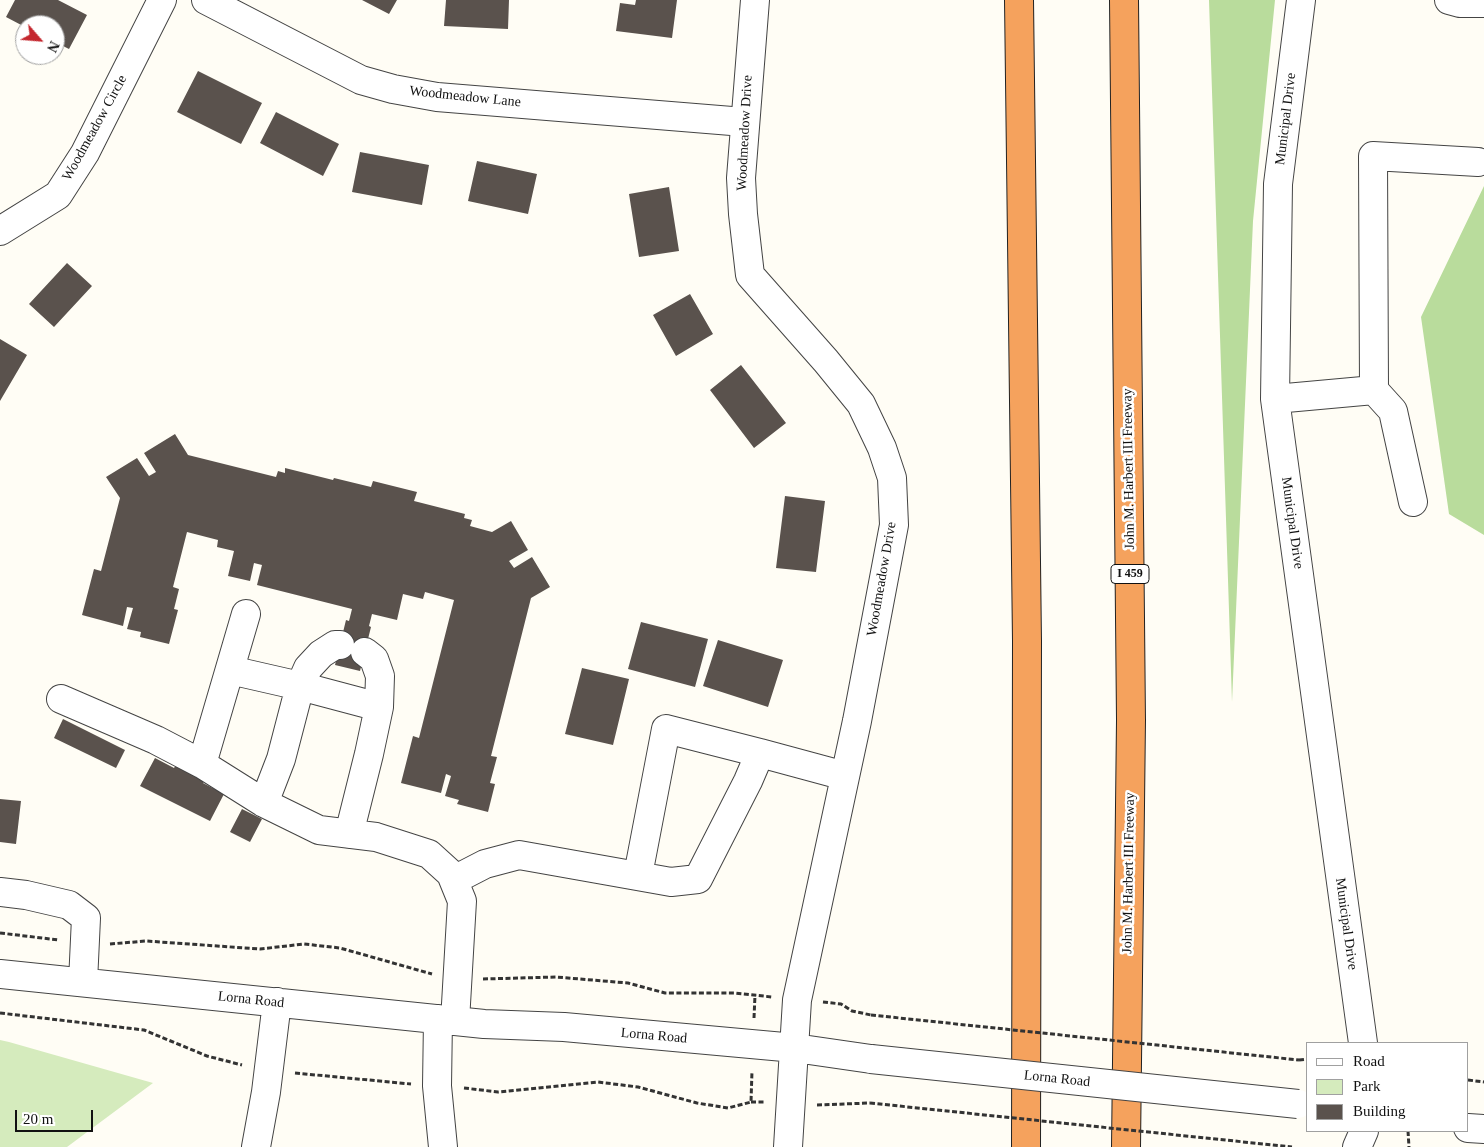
<!DOCTYPE html>
<html>
<head>
<meta charset="utf-8">
<style>
  body { margin:0 }
  #map { position:relative; width:1484px; height:1147px; overflow:hidden; background:#fffdf5; font-family:"Times New Roman",serif }
  canvas { display:block }
  .legend { position:absolute; left:1306px; top:1042px; width:162px; height:90px; box-sizing:border-box; background:#fff; border:1px solid #a0a0a0; margin:0; padding:6px 9px; list-style:none; font-size:15px; color:#111 }
  .legend li { display:flex; align-items:center; gap:10px; height:25px }
  .legend b { width:25px; border:1px solid #a0a0a0 }
  .north { position:absolute; left:15px; top:15px; width:50px; height:50px; box-sizing:border-box; background:#fff; border:1px solid #a0a0a0; border-radius:50%; rotate:117deg; font-size:14px; font-weight:700; line-height:20px; text-align:center; color:#111 }
  .north::after { content:''; display:block; margin:auto; width:18px; height:22px; background:#c4262e; clip-path:polygon(50% 0,100% 100%,50% 72%,0 100%) }
  .scale { position:absolute; left:15px; top:1110px; width:78px; height:22px; box-sizing:border-box; border:2px solid #111; border-top:0; padding-left:6px; font-size:15px; line-height:18px; white-space:nowrap; color:#111; -webkit-text-stroke:4px #fff; paint-order:stroke }
</style>
</head>
<body>
<div id="map">
<canvas width="1484" height="1147"></canvas>
<ul class="legend">
<li><b style="height:6px;background:#fff"></b>Road</li>
<li><b style="height:14px;background:#d5ebbd"></b>Park</li>
<li><b style="height:14px;background:#5a524d"></b>Building</li>
</ul>
<div class="north">N</div>
<div class="scale">20 m</div>
</div>
<script>
const context = document.querySelector('canvas').getContext('2d');
context.lineJoin = 'round';
function paint(path, color) { context.fillStyle = color; context.fill(path, 'evenodd'); }
const toPath = rows => new Path2D(rows.map(r => 'M' + r).join(''));
function stroke(path, color, width, dash) { context.strokeStyle = color; context.lineWidth = width; context.lineCap = dash ? 'butt' : 'round'; context.setLineDash(dash || []); context.stroke(path); }
function drawText(font, color, halo, rows, align = 'center') {
  context.font = font + ' "Times New Roman",serif'; context.lineWidth = 5; context.setLineDash([]); context.textBaseline = 'middle'; context.strokeStyle = halo; context.fillStyle = color; for (const [text, x, y, turn = 0] of rows) {
    context.save(); context.translate(x, y); context.rotate((+turn || 0) * Math.PI / 180); context.textAlign = isNaN(turn) ? turn : align; if (halo) context.strokeText(text, 0, 0); context.fillText(text, 0, 0); context.restore();
  }
}
paint(toPath([
  [0,1040,9,1042,153,1083,67,1147,0,1147]
]), '#d5ebbd');
paint(toPath([
  [1209,0,1275,0,1253,221,1232,702],
  [1484,186,1484,535,1449,514,1421,317]
]), '#b9dc9c');
paint(toPath([
  [15,0,58,0,87,15,69,49,55,42,55,25,25,25,25,27,6,17],
  [362,0,397,0,389,14],
  [446,0,509,0,508,29,444,26],
  [636,0,677,0,672,38,616,31,620,3,635,5],
  [198,71,262,103,241,144,177,112],
  [276,112,339,144,323,176,260,143],
  [360,152,429,165,422,205,352,192],
  [477,161,537,174,528,214,468,201],
  [669,187,679,251,639,257,629,194],
  [67,263,92,286,54,327,29,304],
  [690,294,713,334,676,356,653,315],
  [0,339,27,355,0,401],
  [741,365,786,423,754,448,710,390],
  [175,434,188,455,276,477,278,471,285,473,285,468,333,480,334,478,371,487,373,481,417,492,414,501,465,514,464,518,472,520,470,526,492,532,511,521,528,550,509,561,514,568,532,557,550,587,531,598,491,756,497,757,490,783,495,784,488,812,457,804,459,800,445,796,451,776,446,774,441,793,401,783,413,736,419,738,454,600,425,592,423,599,403,594,397,620,372,614,369,626,371,627,360,671,335,665,346,620,349,621,352,609,257,585,262,565,254,563,250,581,228,576,234,551,217,547,218,540,187,532,173,587,179,589,174,609,178,610,169,644,140,637,141,632,127,629,133,608,127,607,123,626,82,615,94,569,101,571,120,498,106,477,137,458,149,476,156,472,144,453],
  [785,496,825,501,816,572,776,568],
  [641,622,708,639,695,687,628,669],
  [718,640,783,660,768,707,703,686],
  [582,668,629,679,613,745,565,734],
  [63,719,125,750,116,768,54,738],
  [155,758,174,768,178,762,206,777,203,783,224,794,210,821,140,786],
  [0,799,21,801,16,844,0,842],
  [242,809,262,819,250,842,230,832]
]), '#5a524d');
const minor = toPath([
  [206,0,361,80,393,89,437,97,744,122],
  [755,0,741,178,743,214,750,275,826,361,861,404,882,448,892,478,894,525,857,721,797,1000,788,1147],
  [1301,0,1278,184,1275,399,1363,1043],
  [1449,0,1460,3,1484,3],
  [0,231,58,195,85,153,162,0],
  [1374,390,1373,156,1478,162],
  [1275,399,1374,390,1393,411,1413,502],
  [230,670,300,686,379,707],
  [61,699,156,740,202,764,264,803,319,830,376,837,429,854,451,874,462,901,455,1021],
  [202,764,246,614],
  [264,803,281,759,300,686,308,668,321,654,335,645,340,645],
  [349,834,369,754,379,707,380,676,374,659,365,652],
  [638,875,666,729,760,753],
  [454,880,485,864,519,855,671,882,698,879,748,781,760,753,845,776],
  [0,892,26,895,69,905,86,918,83,982],
  [0,974,484,1024,564,1027,795,1048,871,1059],
  [438,1019,437,1086,443,1147],
  [1468,1128,1484,1129],
  [256,1147,266,1092,277,1002],
  [1357,1147,1364,1131]
]);
const highway = toPath([
  [1019,0,1027,641,1026,1147],
  [1124,0,1131,720,1126,1147]
]);
stroke(minor, '#444', 30);
stroke(highway, '#222', 30);
stroke(toPath([
  [0,933,59,940],
  [110,944,146,941,260,949,304,944,340,948,432,974],
  [483,979,556,977,628,983,665,993,735,993,772,997],
  [823,1002,841,1004,852,1011,871,1015],
  [0,1013,144,1030,207,1056,242,1065],
  [754,1018,755,995],
  [1299,1060,1308,1059],
  [295,1073,411,1084],
  [1468,1080,1484,1082],
  [464,1088,498,1092,598,1082,638,1087,697,1103,728,1108,751,1102,752,1071],
  [751,1102,765,1102],
  [817,1105,870,1103],
  [1408,1131,1409,1147]
]), '#333', 3, [5, 2.5]);
stroke(minor, '#fff', 28);
stroke(highway, '#f5a25d', 28);
const minorBridge = toPath([
  [871,1059,1298,1104]
]);
stroke(minorBridge, '#444', 30, []);
stroke(toPath([
  [871,1015,1299,1060],
  [870,1103,1292,1147]
]), '#333', 3, [5, 2.5]);
stroke(minorBridge, '#fff', 28);
for (const [x, y, w] of [
  [1130,574,38]
]) { const box = new Path2D(); box.roundRect(x - w / 2, y - 9.5, w, 19, 4); context.fillStyle = '#fff'; context.fill(box); stroke(box, '#111', 1); }
drawText('bold 12px', '#111', null, [
  ["I 459",1130,574]
]);
drawText('14px', '#111', '#fff', [
  ["Woodmeadow Lane",465,97,6],
  ["Municipal Drive",1286,119,-83],
  ["Woodmeadow Circle",95,128,-61],
  ["Woodmeadow Drive",745,133,-87],
  ["John M. Harbert III Freeway",1129,469,-91],
  ["Municipal Drive",1292,523,82],
  ["Woodmeadow Drive",882,579,-80],
  ["John M. Harbert III Freeway",1129,873,-89],
  ["Municipal Drive",1346,924,82],
  ["Lorna Road",251,1000,6],
  ["Lorna Road",654,1036,5],
  ["Lorna Road",1057,1079,6]
]);
</script>
</body>
</html>
